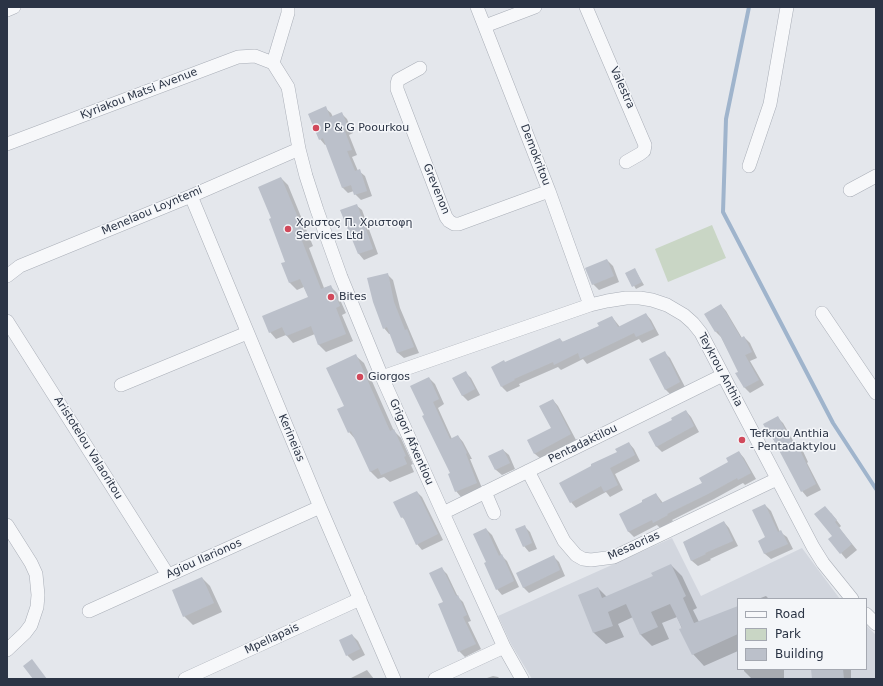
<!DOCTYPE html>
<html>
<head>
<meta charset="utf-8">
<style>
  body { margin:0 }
  #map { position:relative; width:883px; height:686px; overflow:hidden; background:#e4e7ec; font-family:"DejaVu Sans",sans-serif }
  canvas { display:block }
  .frame { position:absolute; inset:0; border:8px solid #2b3445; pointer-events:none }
  .legend { position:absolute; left:737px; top:598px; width:130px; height:72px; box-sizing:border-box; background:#f4f6f9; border:1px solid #a4a8b1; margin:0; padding:5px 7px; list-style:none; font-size:12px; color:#2b3445 }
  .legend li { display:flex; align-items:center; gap:8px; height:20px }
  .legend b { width:20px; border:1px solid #a4a8b1 }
</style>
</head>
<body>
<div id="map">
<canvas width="883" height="686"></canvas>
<div class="frame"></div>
<ul class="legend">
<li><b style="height:5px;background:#f7f8fa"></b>Road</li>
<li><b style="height:11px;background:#c9d6c5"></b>Park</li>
<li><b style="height:11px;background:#bbc0ca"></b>Building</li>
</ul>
</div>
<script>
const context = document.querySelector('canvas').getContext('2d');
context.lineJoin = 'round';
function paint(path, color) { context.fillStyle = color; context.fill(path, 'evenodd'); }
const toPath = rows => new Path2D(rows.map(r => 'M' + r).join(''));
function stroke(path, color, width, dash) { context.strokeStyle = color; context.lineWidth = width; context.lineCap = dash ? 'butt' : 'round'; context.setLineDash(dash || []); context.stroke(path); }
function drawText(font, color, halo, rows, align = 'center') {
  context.font = font + ' "DejaVu Sans",sans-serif'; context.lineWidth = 3; context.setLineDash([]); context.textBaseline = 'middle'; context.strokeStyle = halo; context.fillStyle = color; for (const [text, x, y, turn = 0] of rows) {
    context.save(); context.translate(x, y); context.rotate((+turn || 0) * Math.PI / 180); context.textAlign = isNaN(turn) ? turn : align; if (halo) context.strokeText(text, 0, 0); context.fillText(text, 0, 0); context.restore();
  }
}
paint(toPath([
  [672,538,701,596,802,548,840,599,738,599,738,669,866,669,866,625,876,635,876,679,532,679,511,644,498,616]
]), '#d2d6de');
paint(toPath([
  [712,225,726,258,668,282,655,249]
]), '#c9d6c5');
paint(toPath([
  [325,108,331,113,333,117,342,114,347,119,353,133,349,135,357,155,352,157,358,171,359,171,365,176,372,196,361,200,355,194,354,191,348,193,343,188,327,144,325,145,320,139],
  [281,178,288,185,313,246,309,248,324,288,330,286,337,293,346,313,342,315,353,341,326,352,319,345,315,334,293,343,286,335,276,339,270,332,309,298,304,287,297,290,290,283,282,264,287,262,272,218],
  [356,205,362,210,378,254,364,260,359,254,341,211],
  [607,260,613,266,619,282,599,290,593,284],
  [635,270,644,285,636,289,627,274],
  [387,274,393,280,400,308,419,353,404,358,398,353,391,334,389,334,384,328],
  [721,305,726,311,742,338,744,337,750,343,757,358,750,361,764,385,750,393,745,388,739,372,721,337,716,332],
  [646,314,651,320,659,335,642,343,639,339,587,364,583,359,561,370,558,367,519,384,520,386,507,392,502,387,506,363,560,339,563,342,600,326,612,317,620,327],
  [664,352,670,358,685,387,671,395,665,389],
  [356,356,364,363,394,431,401,438,413,464,411,465,414,472,390,482,384,477,378,479,371,472,356,440,349,432,345,407],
  [465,372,471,378,480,395,468,401,462,395],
  [429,378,435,384,444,404,438,408,452,439,458,436,463,442,472,459,470,459,482,488,461,497,456,491,451,474,425,415],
  [553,400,558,406,576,440,541,459,535,454,528,441,552,429],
  [686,411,691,417,699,432,662,452,656,446,673,421],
  [778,418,783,423,795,444,796,444,802,449,808,462,807,463,821,490,807,497,802,491,776,442,771,437],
  [629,443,634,449,640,461,615,474,623,490,610,497,606,492,576,508,571,502,618,452],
  [503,450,509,455,515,469,502,475,496,470,490,456],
  [739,452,744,458,756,479,745,485,743,483,714,499,672,520,673,521,660,528,657,525,634,537,628,531,644,503,656,494,663,503,703,483,729,462],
  [417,492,422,497,443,540,422,550,417,544,406,521,402,517],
  [765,505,771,511,780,532,787,537,793,549,771,559,765,554,759,541,767,538],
  [831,513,841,526,839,528,857,550,846,559,841,553,833,537],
  [724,522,729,528,738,546,710,559,711,560,698,566,692,561,684,542],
  [524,526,530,532,537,549,529,552,524,546],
  [486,529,492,535,502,556,507,561,519,587,502,595,497,589,487,562],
  [553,556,559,562,565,576,529,593,523,587],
  [671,565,682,576,697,608,693,610,699,622,738,607,738,651,704,666,693,654,677,617,662,623,669,639,652,646,641,635,633,617,618,624,624,637,606,644,594,633,580,595,598,588,607,597,654,577],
  [441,568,447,574,458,597,463,602,471,621,468,622,481,649,465,657,459,651,444,602],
  [202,578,210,586,222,612,193,625,184,616],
  [766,596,769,599,758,599],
  [352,635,358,641,365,655,353,661,347,655],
  [744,669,784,669,784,679,752,679,744,671],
  [812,669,851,669,851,679,813,679],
  [367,670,374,679,349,679],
  [493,676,498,677,500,679,484,679]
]), '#0003');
stroke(toPath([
  [749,7,726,119,723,212,833,423,876,489]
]), '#9fb4cc', 4);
paint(toPath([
  [326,106,330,117,342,112,348,127,344,129,352,150,347,151,355,171,360,169,367,191,354,195,351,185,342,188,323,138,319,140,308,114],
  [281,177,307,239,302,241,321,289,331,285,340,306,336,308,346,334,318,345,311,326,286,336,282,327,269,333,262,316,308,297,300,279,289,283,281,263,285,262,269,219,271,218,258,187],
  [357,204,373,249,358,254,340,210],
  [607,259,614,276,592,285,585,268],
  [635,268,642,282,632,287,625,273],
  [388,273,394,302,405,330,407,329,414,347,397,353,387,327,383,329,373,302,367,278],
  [721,304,741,338,744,336,752,352,745,355,759,380,744,388,735,373,738,372,718,331,715,332,704,314],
  [646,313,654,329,636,337,634,333,580,359,578,353,554,365,553,362,514,379,515,380,501,387,491,367,504,360,505,362,560,338,562,342,599,326,597,323,612,316,618,327],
  [665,351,680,382,665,390,649,359],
  [356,354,390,431,394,429,406,456,404,457,407,464,381,475,378,468,370,472,351,431,348,433,337,409,344,406,326,368],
  [466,371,475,389,462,396,452,378],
  [429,377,439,399,433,402,450,439,458,435,467,453,466,454,477,483,455,492,448,474,450,473,422,416,424,415,410,386],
  [553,399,571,434,534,454,527,440,551,428,539,406],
  [686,410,694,426,656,447,648,432,672,420,671,418],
  [778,416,793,444,796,442,816,484,801,492,772,437,771,438,763,424],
  [629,442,635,455,610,468,618,485,604,492,601,486,570,503,559,483,591,466,591,464,617,452,615,449],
  [503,449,510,463,495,470,488,456],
  [739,451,751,473,738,480,737,478,708,494,667,514,668,515,653,523,652,520,628,532,619,514,642,502,642,500,656,493,661,503,702,483,699,478,728,462,726,458],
  [417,491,438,534,416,545,403,517,401,518,393,502],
  [765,504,778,532,781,530,788,544,764,554,758,541,765,537,752,510],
  [825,506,837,520,835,522,852,544,840,554,828,539,832,536,814,514],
  [724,521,733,541,705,553,706,554,691,561,683,542],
  [525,525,532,543,523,547,515,529],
  [486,528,499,556,502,554,514,581,496,590,484,563,486,562,473,534],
  [554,555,560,570,523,588,516,573],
  [671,564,686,596,683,598,694,623,738,606,738,634,692,655,679,629,682,628,670,604,651,612,658,627,640,635,626,604,608,612,613,626,593,633,578,595,598,587,602,598,653,576,651,573],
  [442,567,456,596,458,595,467,615,463,617,476,644,458,652,438,604,443,602,429,573],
  [202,577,214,603,183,617,172,590],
  [352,634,360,649,346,656,339,640],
  [32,659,47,679,33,679,23,666],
  [811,669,843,669,844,679,812,679]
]), '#bbc0ca');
const minor = toPath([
  [477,7,549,191,590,305],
  [586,7,645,145,644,151,640,154,626,162],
  [7,10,14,7],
  [485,26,535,7],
  [273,63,288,87,299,149,306,176,317,210,341,277,382,377,443,513,504,647,522,679],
  [273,63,288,13,288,7],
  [420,68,398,80,397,84,397,89,446,217,449,221,454,224,459,224,549,191],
  [7,144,238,57,255,56,273,63],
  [749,166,770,104,787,7],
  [850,190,876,176],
  [191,196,320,507,394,679],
  [7,276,20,266,191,196,299,149],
  [822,313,876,393],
  [7,321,168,575],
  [382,377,590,305,607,301,626,298,640,298,652,300,667,305,684,315,693,323,701,333,813,547,823,563,852,599],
  [121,385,247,333],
  [528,471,564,541,576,555,583,559,591,560,614,557,777,479],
  [485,492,494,513],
  [443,513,723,375],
  [7,525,31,563,36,574,38,595,37,607,31,625,25,633,7,650],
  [89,611,320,507],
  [866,614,876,624],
  [185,679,360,599],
  [435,679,504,647]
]);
stroke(minor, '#a9aeb7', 14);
stroke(minor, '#f7f8fa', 13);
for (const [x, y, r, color] of [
  [316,128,4,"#d1495b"],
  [288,229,4,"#d1495b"],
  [331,297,4,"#d1495b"],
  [360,377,4,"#d1495b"],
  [742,440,4,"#d1495b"]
]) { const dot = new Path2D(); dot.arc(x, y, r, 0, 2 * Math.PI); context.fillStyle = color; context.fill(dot); stroke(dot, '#f4f6f9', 1.5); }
drawText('11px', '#2b3445', '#f4f6f9', [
  ["Valestra",622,88,66],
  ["Kyriakou Matsi Avenue",139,94,-21],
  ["Demokritou",535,155,69],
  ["Grevenon",436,189,68],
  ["Menelaou Loyntemi",152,211,-23],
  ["Teykrou Anthia",720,370,62],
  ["Kerineias",291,438,67],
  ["Grigori Afxentiou",411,442,66],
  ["Pentadaktilou",583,444,-26],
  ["Aristotelou Valaoritou",88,448,58],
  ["Mesaorias",634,546,-24],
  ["Agiou Ilarionos",204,559,-24],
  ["Mpellapais",272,639,-25]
]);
drawText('11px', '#2b3445', '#f4f6f9', [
  ["P & G Poourkou",324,128],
  ["Χριστος Π. Χριστοφη",296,223],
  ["Services Ltd",296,236],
  ["Bites",339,297],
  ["Giorgos",368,377],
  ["Tefkrou Anthia",750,434],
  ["- Pentadaktylou",750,447]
], 'left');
</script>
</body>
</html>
